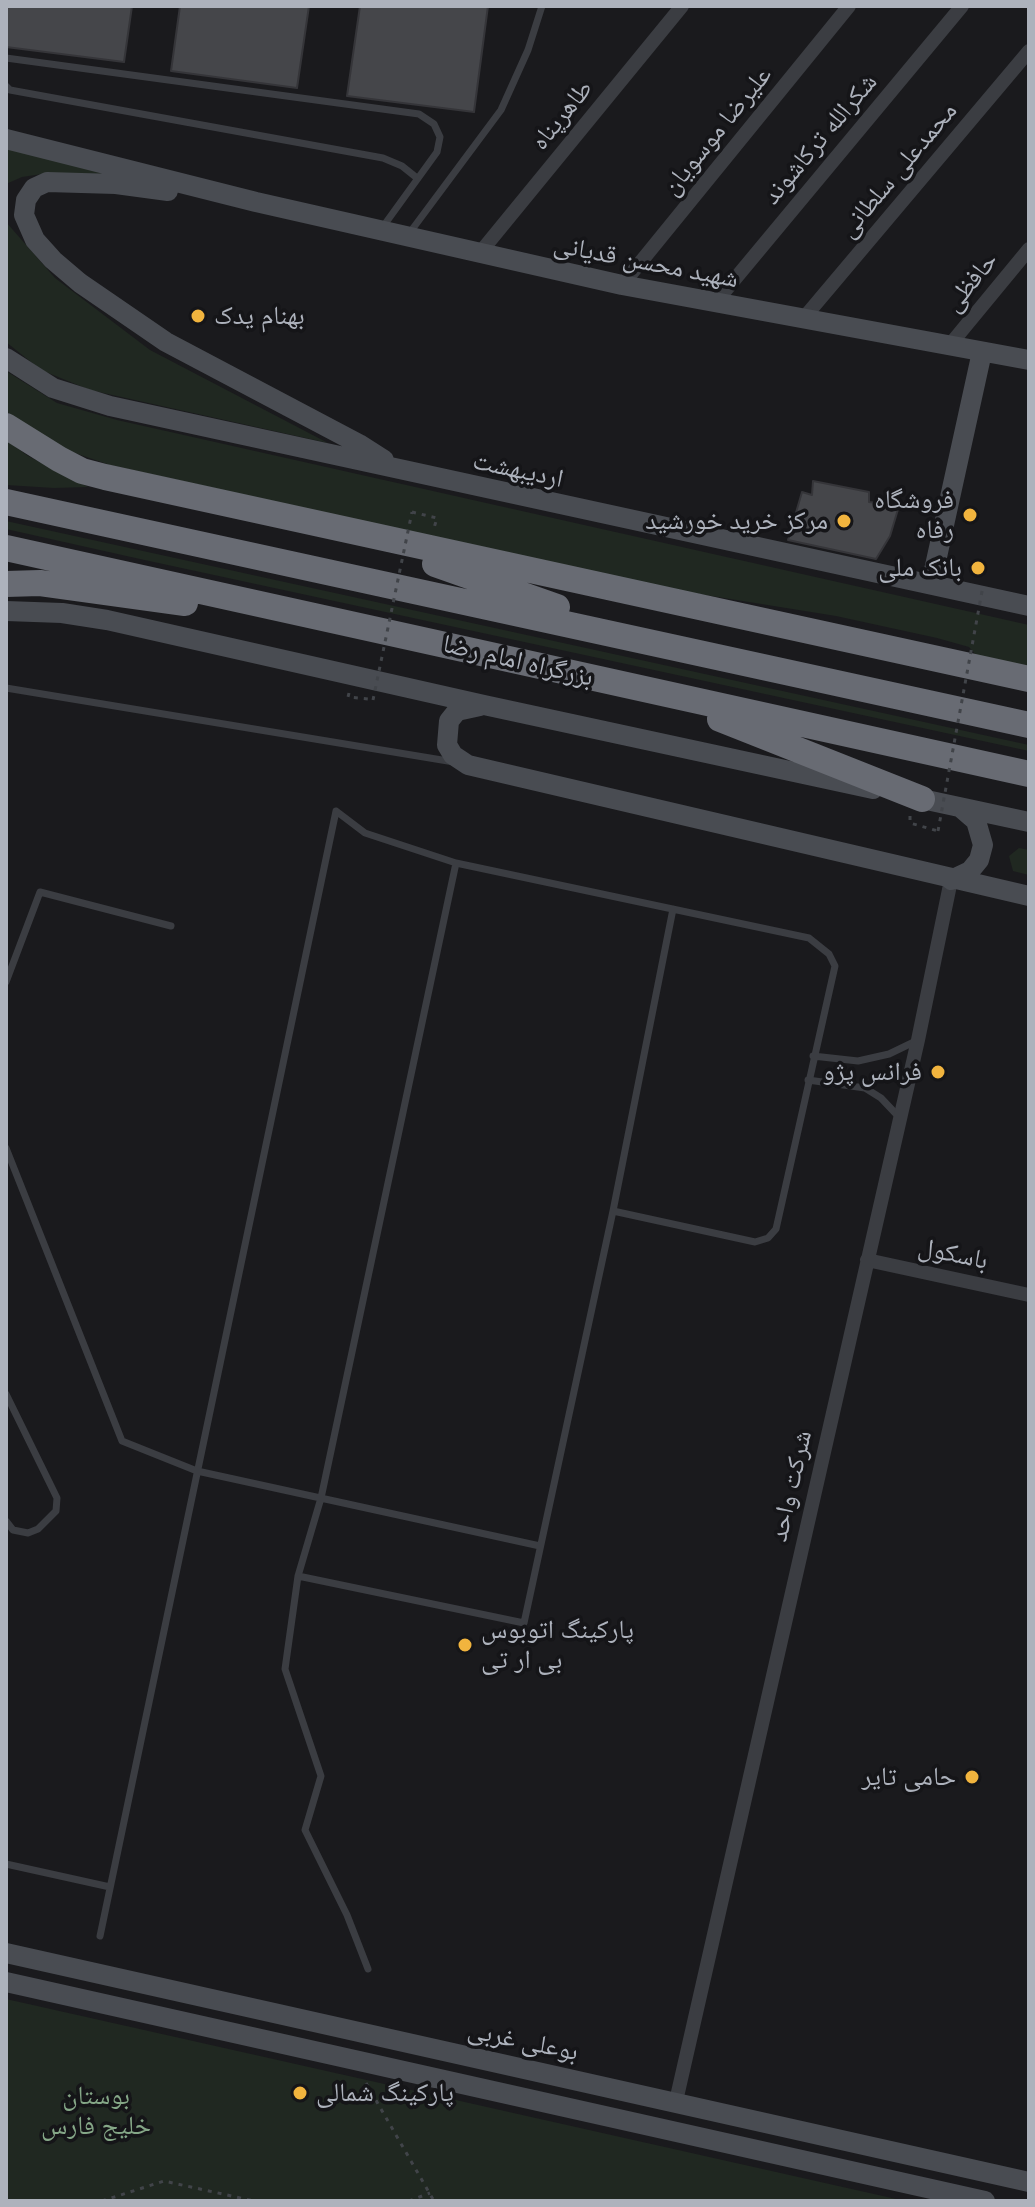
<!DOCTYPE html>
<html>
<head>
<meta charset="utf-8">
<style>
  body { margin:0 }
  #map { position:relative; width:1035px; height:2207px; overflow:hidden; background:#1a1a1d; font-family:Raleway,sans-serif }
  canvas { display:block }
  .frame { position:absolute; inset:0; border:8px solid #adb2bc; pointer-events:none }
</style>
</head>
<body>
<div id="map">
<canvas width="1035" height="2207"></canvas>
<div class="frame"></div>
</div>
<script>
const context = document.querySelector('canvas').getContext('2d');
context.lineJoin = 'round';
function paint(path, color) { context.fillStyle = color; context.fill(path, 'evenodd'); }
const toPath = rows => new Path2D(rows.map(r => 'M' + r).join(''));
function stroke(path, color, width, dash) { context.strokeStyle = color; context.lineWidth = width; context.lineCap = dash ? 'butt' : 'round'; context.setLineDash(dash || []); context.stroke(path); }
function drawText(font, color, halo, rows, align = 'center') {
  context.font = font + ' Raleway,"Noto Naskh Arabic",sans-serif'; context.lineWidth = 7; context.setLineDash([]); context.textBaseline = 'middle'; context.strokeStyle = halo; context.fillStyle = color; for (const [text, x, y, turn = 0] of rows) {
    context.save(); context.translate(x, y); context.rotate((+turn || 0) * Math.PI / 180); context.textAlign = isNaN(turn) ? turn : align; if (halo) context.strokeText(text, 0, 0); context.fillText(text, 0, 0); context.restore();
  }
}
paint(toPath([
  [6,145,154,183,49,173,22,177,6,184],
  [6,222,55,278,150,350,328,443,90,390,41,370,6,342],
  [6,371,57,403,117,420,1029,625,1029,668,976,655,969,647,937,638,836,616,668,589,110,465,69,451,33,432,6,411],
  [6,440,28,456,88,487,54,488,6,485],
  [6,521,1029,745,1029,751,140,559,6,529],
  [1019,848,1029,850,1029,875,1013,871,1009,856],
  [6,1999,202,2043,905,2201,6,2201]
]), '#202821');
const building = toPath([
  [6,6,132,6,124,62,6,47,6,6],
  [180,6,309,6,297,88,171,71,180,6],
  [360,6,488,6,474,112,347,96,360,6],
  [813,481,869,492,869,502,899,506,890,536,876,559,788,540,802,492,812,495,813,481]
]);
paint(building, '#45464a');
stroke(building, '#353539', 2);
stroke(toPath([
  [412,512,437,518,434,528],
  [349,693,348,697,369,699],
  [910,816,910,823,938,831],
  [366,2083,434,2201],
  [102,2201,164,2181,254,2201],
  [409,2201,430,2193]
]), '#414449', 3, [4, 6]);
stroke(toPath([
  [6,58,419,114,434,124,440,137,437,152,382,228],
  [6,86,10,90,383,158,402,166,417,178],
  [408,235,501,110,528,50,542,6],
  [6,688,454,762],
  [6,982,40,892,171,926],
  [813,1056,858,1061,889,1054,916,1041],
  [808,1080,865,1088,881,1098,898,1116],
  [6,1148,122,1441,197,1471,540,1546],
  [6,1394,57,1498,56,1511,38,1529,28,1533,13,1530,6,1521],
  [298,1576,524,1623,613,1211,673,909],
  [6,1864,110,1887],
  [100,1936,336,811,365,833,456,863,809,938,829,954,835,966,776,1229,768,1238,755,1242,613,1211],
  [368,1969,347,1915,305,1830,321,1776,285,1669,298,1576,321,1498,456,863]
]), '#3b3d42', 7);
stroke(toPath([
  [479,254,682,6],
  [622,285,849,6],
  [715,303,962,6],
  [803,319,1029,51],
  [949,346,1029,249],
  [867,1260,1029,1295],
  [676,2101,918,1040,951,880]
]), '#3b3d42', 14);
stroke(toPath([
  [6,139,256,202,622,285,1029,360],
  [168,191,116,184,47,182,34,188,26,200,24,215,35,240,53,260,80,283,166,342,359,444,384,460],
  [6,358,53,388,110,406,1029,606],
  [931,584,982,352],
  [6,611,62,613,107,620,484,705,873,789],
  [480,706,457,711,449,721,447,745,453,755,468,765,1029,896],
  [908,796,1029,822],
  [951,880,970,871,979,860,983,845,976,821,961,808],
  [6,1953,1029,2182],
  [6,1982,985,2201]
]), '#494c52', 20);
stroke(toPath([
  [6,426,59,459,82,471,105,477,1029,679],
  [6,502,1029,725],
  [6,548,1029,774],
  [435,564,557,607],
  [6,584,40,583,185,603],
  [720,719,922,799]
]), '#686b73', 26);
stroke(toPath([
  [373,700,412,512],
  [938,831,983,586]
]), '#414449', 3, [4, 6]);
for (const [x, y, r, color] of [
  [198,316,8,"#f1b43e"],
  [970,515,8,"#f1b43e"],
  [844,521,8,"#f1b43e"],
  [978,568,8,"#f1b43e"],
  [938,1072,8,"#f1b43e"],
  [465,1645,8,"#f1b43e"],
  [972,1777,8,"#f1b43e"],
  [300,2093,8,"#f1b43e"]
]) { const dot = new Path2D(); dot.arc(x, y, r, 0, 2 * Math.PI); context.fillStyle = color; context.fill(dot); stroke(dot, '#151518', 3); }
drawText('26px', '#adb2bc', '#151518', [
  ["طاهرپناه",562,115,-51],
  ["علیرضا موسویان",717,131,-51],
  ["شکرالله ترکاشوند",820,139,-50],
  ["محمدعلی سلطانی",898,170,-50],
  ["شهید محسن قدیانی",646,262,11],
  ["حافظی",971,282,-51],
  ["اردیبهشت",518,470,12],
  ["بزرگراه امام رضا",518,661,13],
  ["باسکول",953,1254,12],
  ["شرکت واحد",791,1486,-77],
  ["بوعلی غربی",523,2041,12]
]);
drawText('26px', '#adb2bc', '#151518', [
  ["بهنام یدک",214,316,"left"],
  ["فروشگاه",954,500],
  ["رفاه",954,530],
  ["مرکز خرید خورشید",828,521],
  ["بانک ملی",962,568],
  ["فرانس پژو",922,1072],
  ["پارکینگ اتوبوس",481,1630,"left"],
  ["بی ار تی",481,1660,"left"],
  ["حامی تایر",956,1777],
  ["پارکینگ شمالی",316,2093,"left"]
], 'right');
drawText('26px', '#85a787', '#151518', [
  ["بوستان",96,2096],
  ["خلیج فارس",96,2126]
]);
</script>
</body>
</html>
